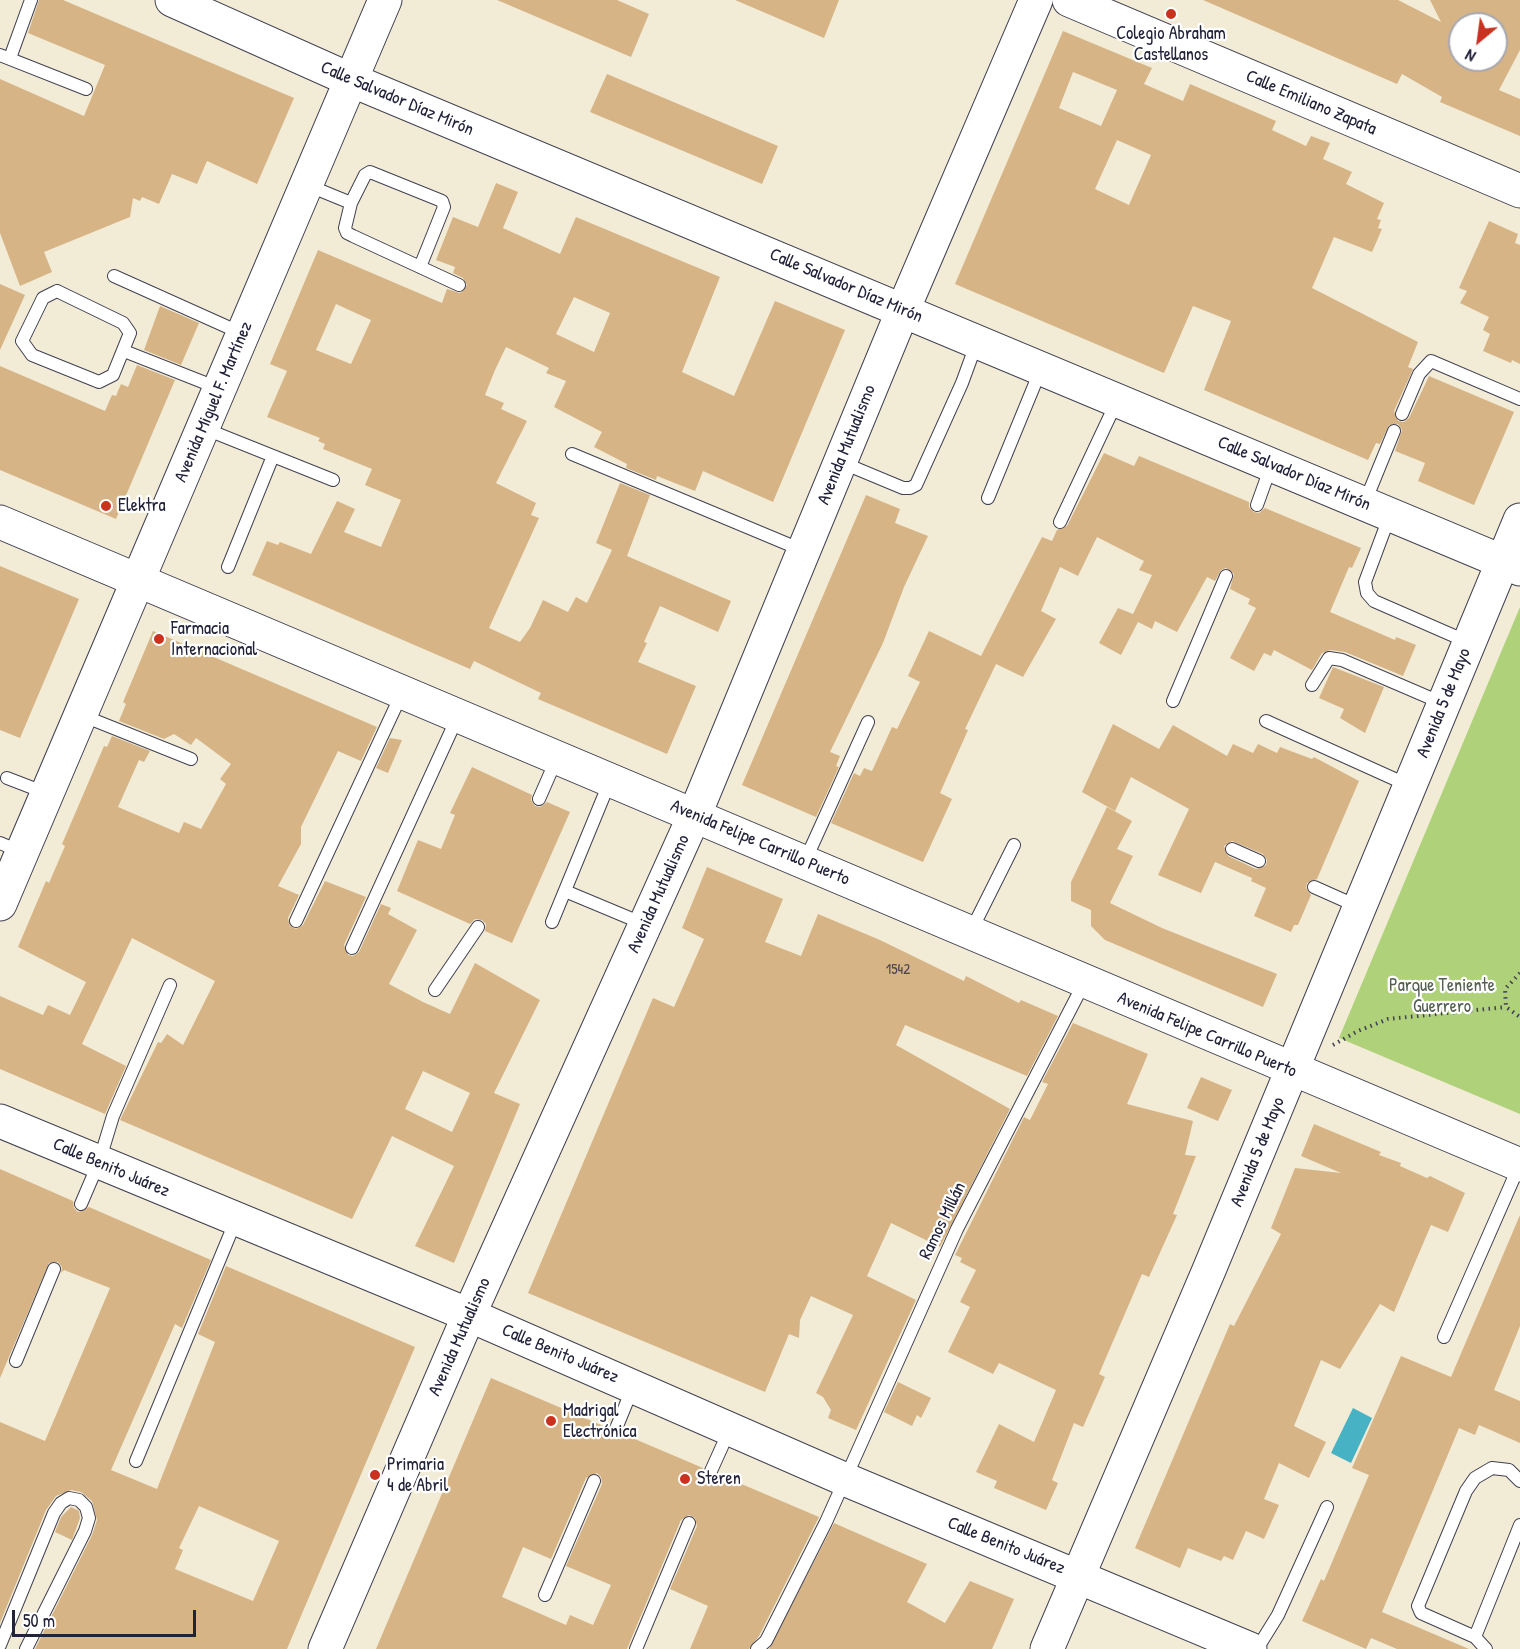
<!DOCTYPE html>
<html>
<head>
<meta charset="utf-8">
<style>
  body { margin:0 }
  #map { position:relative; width:1520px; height:1649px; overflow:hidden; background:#f2ecd7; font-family:"Patrick Hand",sans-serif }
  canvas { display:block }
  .north { position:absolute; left:1448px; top:12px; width:60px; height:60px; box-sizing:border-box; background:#fff; border:2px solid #a7a7b1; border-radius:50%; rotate:209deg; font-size:16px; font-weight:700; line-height:24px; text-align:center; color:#22223b }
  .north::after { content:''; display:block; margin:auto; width:21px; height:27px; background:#c8321e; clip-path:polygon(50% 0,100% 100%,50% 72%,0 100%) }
  .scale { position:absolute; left:12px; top:1610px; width:184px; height:27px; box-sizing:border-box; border:3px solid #22223b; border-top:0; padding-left:8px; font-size:18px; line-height:21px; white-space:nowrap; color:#22223b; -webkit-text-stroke:4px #fff; paint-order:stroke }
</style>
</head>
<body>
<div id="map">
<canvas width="1520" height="1649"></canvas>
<div class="north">N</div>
<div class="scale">50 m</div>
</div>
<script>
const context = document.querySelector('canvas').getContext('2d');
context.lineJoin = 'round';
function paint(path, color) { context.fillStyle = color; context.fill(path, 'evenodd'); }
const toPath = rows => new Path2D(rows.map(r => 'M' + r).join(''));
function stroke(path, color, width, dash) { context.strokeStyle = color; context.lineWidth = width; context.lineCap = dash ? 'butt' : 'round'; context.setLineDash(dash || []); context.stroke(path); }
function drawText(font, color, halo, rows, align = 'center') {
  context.font = font + ' "Patrick Hand",sans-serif'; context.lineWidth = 4.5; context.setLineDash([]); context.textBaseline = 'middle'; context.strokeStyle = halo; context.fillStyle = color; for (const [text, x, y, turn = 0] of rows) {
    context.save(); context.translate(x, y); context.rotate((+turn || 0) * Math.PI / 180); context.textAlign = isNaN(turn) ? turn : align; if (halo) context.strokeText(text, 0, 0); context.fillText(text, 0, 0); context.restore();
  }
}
paint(toPath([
  [1520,607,1520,1114,1339,1038]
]), '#afd179');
paint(toPath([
  [1353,1408,1372,1418,1351,1463,1331,1453]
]), '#46b2c3');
paint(toPath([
  [39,0,63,0,294,98,257,184,207,161,197,184,172,174,159,204,142,197,140,201,133,198,130,217,44,252,52,272,20,286,0,233,0,79,84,116,105,65,28,33],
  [497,0,617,0,649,14,631,57],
  [735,0,839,0,824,38],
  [1203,0,1398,0,1441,22,1430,0,1520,0,1520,50,1499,90,1520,99,1520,136,1440,102,1442,97,1402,74,1397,84],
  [1460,24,1496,24,1496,60,1460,60],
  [1063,31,1152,68,1144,84,1183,101,1190,84,1276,121,1272,130,1306,146,1311,136,1330,143,1323,159,1352,172,1346,184,1384,203,1377,219,1381,220,1378,228,1382,229,1372,252,1334,237,1312,288,1418,342,1408,367,1413,369,1394,411,1398,421,1404,422,1409,418,1429,376,1514,412,1474,505,1418,481,1425,463,1395,451,1402,430,1398,424,1389,425,1380,444,1376,443,1368,460,1204,390,1231,321,1193,306,1164,373,955,284],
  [1073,72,1117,90,1101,126,1059,108],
  [1117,140,1151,155,1129,205,1095,189],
  [607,74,778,146,762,184,590,112],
  [496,183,518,192,503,228,560,254,576,217,720,277,682,372,734,396,775,301,845,330,773,502,703,471,695,491,657,476,656,480,626,468,627,464,594,447,602,432,554,407,566,381,546,373,549,368,506,347,495,370,485,395,504,403,501,409,527,421,496,483,536,503,531,515,539,518,489,628,520,642,530,628,543,600,568,612,576,597,587,603,612,550,596,543,620,483,650,495,627,556,731,601,718,632,660,606,644,642,647,643,638,662,696,686,667,754,538,699,541,693,474,661,470,669,252,575,267,541,278,545,280,542,311,554,337,501,355,509,344,532,381,547,401,500,365,485,372,469,323,449,325,444,318,441,320,438,267,417,287,371,270,364,318,250,442,303,447,289,460,293,467,285,463,278,453,273,455,267,436,260,453,217,478,227],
  [574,297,610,313,594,352,556,334],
  [336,304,371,320,351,364,316,350],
  [1489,221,1518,234,1515,243,1520,245,1520,364,1512,360,1511,363,1483,351,1490,334,1483,330,1489,317,1460,303,1467,291,1459,288],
  [0,284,25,295,0,350],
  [160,306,199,323,181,365,144,350],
  [137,365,175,380,116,519,0,470,0,366,105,411,112,395,116,396,121,384,128,387],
  [1104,453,1134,466,1139,456,1249,502,1249,507,1254,512,1259,513,1265,508,1361,548,1352,568,1349,567,1330,612,1395,640,1396,637,1416,645,1403,676,1345,652,1330,650,1322,653,1312,670,1274,650,1271,656,1264,653,1254,671,1230,658,1256,608,1248,604,1250,599,1230,589,1234,574,1226,568,1221,570,1215,581,1207,577,1177,632,1155,621,1152,629,1138,622,1121,655,1099,643,1118,608,1133,614,1152,575,1139,570,1144,561,1097,537,1078,576,1060,567,1041,611,1056,619,1023,677,996,664,965,729,968,730,940,793,952,799,923,862,831,823,854,773,860,776,864,768,872,771,892,727,897,729,920,682,908,676,929,631,981,656,1042,537,1052,541,1057,530,1067,526],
  [866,495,900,509,895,523,928,536,904,587,883,643,830,752,840,756,836,766,839,767,816,817,742,785],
  [0,566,79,599,20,738,0,730],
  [153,631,377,727,361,761,338,751,301,827,301,844,278,886,299,895,288,918,290,926,296,929,303,925,325,881,366,897,344,945,348,955,353,956,359,952,381,904,391,908,388,914,417,930,389,984,423,1002,450,1014,475,963,540,1000,494,1093,520,1104,454,1263,415,1246,454,1166,392,1136,352,1219,120,1120,158,1042,161,1043,167,1034,183,1045,215,981,132,938,82,1044,126,1066,105,1114,0,1069,0,996,43,1015,48,1005,70,1015,86,982,18,947,46,881,49,883,65,846,62,844,104,746,107,747,112,736,150,751,144,762,139,760,118,807,179,833,184,822,201,829,226,784,220,779,231,764,196,738,191,745,174,734,164,739,119,721,126,704,123,702],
  [423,1071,470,1093,452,1132,405,1109],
  [1333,667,1384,687,1365,733,1340,718,1344,709,1319,698],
  [1113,724,1159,749,1173,725,1227,756,1233,744,1253,753,1258,744,1277,753,1280,747,1312,759,1314,757,1359,781,1317,879,1307,883,1306,888,1311,895,1298,925,1294,925,1291,932,1254,916,1266,888,1251,881,1252,878,1215,862,1201,893,1158,875,1189,809,1131,777,1115,811,1082,792],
  [1232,841,1263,854,1267,860,1266,865,1256,869,1228,856,1224,846],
  [390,738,402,740,388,773,376,768],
  [472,767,532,795,531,800,535,806,540,807,547,802,570,812,512,943,485,931,486,924,482,920,475,919,470,924,397,891,418,840,441,849,455,815,450,813],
  [1107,807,1132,821,1117,849,1133,856,1110,903,1162,928,1277,974,1263,1007,1105,940,1091,926,1091,910,1071,901,1071,882],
  [707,867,783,899,765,942,801,956,818,914,880,940,964,981,966,976,1019,1003,1021,1000,1058,1016,1027,1076,905,1025,896,1045,1010,1109,940,1247,891,1223,867,1276,916,1300,856,1430,828,1418,831,1410,823,1397,816,1393,853,1315,811,1296,800,1320,799,1338,789,1334,765,1392,528,1293,653,998,674,1007,704,939,682,928],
  [1073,1023,1148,1054,1127,1104,1193,1121,1185,1155,1196,1156,1173,1214,1177,1215,1149,1277,1142,1274,1099,1374,1105,1377,1083,1427,1074,1423,1052,1480,1058,1483,1046,1510,994,1488,997,1481,976,1472,999,1424,1034,1442,1056,1390,999,1363,993,1374,948,1352,970,1307,960,1302,976,1270,960,1262,962,1258,955,1255,1024,1117,1030,1120,1048,1084,1042,1082],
  [1201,1077,1232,1090,1218,1121,1187,1108],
  [1314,1124,1381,1152,1379,1155,1401,1163,1400,1166,1427,1178,1430,1176,1465,1193,1448,1232,1431,1225,1394,1312,1380,1304,1340,1369,1321,1360,1294,1426,1326,1442,1309,1478,1279,1463,1264,1499,1279,1505,1264,1539,1246,1531,1233,1560,1224,1556,1221,1561,1188,1548,1180,1568,1135,1548,1230,1324,1234,1326,1281,1234,1271,1228,1295,1168,1341,1173,1301,1156],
  [0,1169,73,1201,74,1208,78,1212,89,1207,211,1260,182,1328,175,1324,111,1470,157,1489,215,1342,198,1334,226,1266,415,1347,287,1649,35,1649,92,1535,97,1520,92,1501,81,1492,71,1490,56,1496,46,1510,0,1623,0,1422,45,1441,110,1288,64,1270,61,1273,62,1267,58,1262,49,1263,0,1378],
  [199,1506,279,1541,253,1601,175,1569,183,1550,179,1548],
  [1520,1215,1520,1326,1494,1390,1520,1401,1520,1443,1479,1425,1475,1435,1459,1428,1382,1612,1469,1649,1397,1649,1371,1638,1366,1649,1302,1621,1321,1579,1324,1581,1369,1475,1352,1468,1401,1356,1451,1377],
  [491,1378,608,1428,607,1433,611,1438,617,1439,623,1434,703,1468,704,1475,708,1479,718,1474,819,1517,759,1636,749,1649,690,1649,708,1606,670,1589,697,1526,695,1518,689,1515,681,1520,627,1649,376,1649],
  [597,1473,601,1477,602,1484,566,1566,611,1585,593,1625,570,1615,566,1625,502,1597,523,1547,551,1559,586,1478],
  [898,1382,931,1398,921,1418,917,1415,912,1426,884,1412],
  [71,1507,79,1511,80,1518,72,1540,55,1532,61,1517],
  [834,1523,927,1564,907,1602,945,1623,970,1581,1014,1599,992,1649,769,1649]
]), '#d6b486');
const lane = toPath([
  [0,55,86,89],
  [10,58,31,0],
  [307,185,351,203],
  [420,267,444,207,442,201,370,172,365,175,351,203,345,228,347,233,353,236,459,285],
  [114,276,241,333],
  [57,291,123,323,130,333,113,375,99,382,32,355,22,341,43,298,57,291],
  [124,351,218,388],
  [1402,414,1419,374,1431,361,1520,399],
  [203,428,333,480],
  [572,454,802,550],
  [843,463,903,488,910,488,916,485,962,383,977,342],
  [988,498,1041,369],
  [1365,502,1394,431],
  [1257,505,1271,466],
  [1390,515,1365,582,1367,593,1374,601,1468,642],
  [1060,522,1117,401],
  [228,567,273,456],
  [1312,685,1329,658,1342,660,1442,703],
  [1173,701,1226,576],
  [81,715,191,759],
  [1266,721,1410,786],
  [7,778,46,793],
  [539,799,557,758],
  [0,843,21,852],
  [1232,849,1259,861],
  [805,861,868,722],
  [1314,887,1359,907],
  [565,891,644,924],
  [296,921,402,693],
  [552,922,610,781],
  [970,933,1014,845],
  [352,948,458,716],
  [435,990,478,927],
  [81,1204,99,1162,113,1116,170,985],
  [1444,1337,1519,1166],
  [16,1361,54,1269],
  [615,1431,633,1387],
  [136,1461,236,1220],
  [711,1471,729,1431],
  [545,1595,594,1481],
  [1475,1637,1520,1525],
  [0,1645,54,1513,61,1503,69,1498,79,1500,86,1507,89,1518,85,1531,26,1649],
  [636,1649,689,1523],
  [757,1649,766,1641,826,1522,957,1229,1084,983],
  [1257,1649,1278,1615,1327,1507],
  [1486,1649,1475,1637,1421,1613,1418,1606,1466,1491,1475,1478,1492,1468,1509,1470,1520,1481]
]);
const secondary = toPath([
  [172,0,351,80,1520,569],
  [1069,0,1520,191],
  [0,904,385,0],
  [325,1649,469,1315,695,814,903,310,1036,0],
  [1047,1649,1209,1270,1520,520]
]);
const primary = toPath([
  [0,522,1520,1165],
  [0,1121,469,1315,844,1479,1250,1649]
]);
stroke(lane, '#414052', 14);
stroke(secondary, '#414052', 35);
stroke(primary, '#414052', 35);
stroke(toPath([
  [1520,973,1505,989,1506,1007,1520,1017],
  [1333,1045,1358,1031,1388,1019,1506,1007]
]), '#414052', 4, [1.5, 4.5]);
stroke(lane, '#fff', 12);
stroke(secondary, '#fff', 33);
stroke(primary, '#fff', 33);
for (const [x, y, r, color] of [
  [1171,14,6,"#c8321e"],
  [106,506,6,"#c8321e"],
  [159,639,6,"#c8321e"],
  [551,1421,6,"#c8321e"],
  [375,1475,6,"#c8321e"],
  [685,1479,6,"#c8321e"]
]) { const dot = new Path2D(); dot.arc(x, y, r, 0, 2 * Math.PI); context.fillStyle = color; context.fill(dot); stroke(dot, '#fff', 2); }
drawText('15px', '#4f464e', null, [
  ["1542",898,970]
]);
drawText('18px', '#22223b', '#fff', [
  ["Colegio Abraham",1171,34,"center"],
  ["Castellanos",1171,55,"center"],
  ["Elektra",118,506],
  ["Farmacia",171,629],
  ["Internacional",171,650],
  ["Madrigal",563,1411],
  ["Electrónica",563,1432],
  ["Primaria",387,1465],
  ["4 de Abril",387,1486],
  ["Steren",697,1479]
], 'left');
drawText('18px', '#22223b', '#fff', [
  ["Calle Salvador Díaz Mirón",397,99,23],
  ["Calle Emiliano Zapata",1311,103,23],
  ["Calle Salvador Díaz Mirón",846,286,23],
  ["Avenida Miguel F. Martínez",214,402,-67],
  ["Avenida Mutualismo",847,445,-68],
  ["Calle Salvador Díaz Mirón",1294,474,23],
  ["Avenida 5 de Mayo",1444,703,-68],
  ["Avenida Felipe Carrillo Puerto",760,843,23],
  ["Avenida Mutualismo",659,894,-66],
  ["Avenida Felipe Carrillo Puerto",1207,1035,23],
  ["Avenida 5 de Mayo",1258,1152,-68],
  ["Calle Benito Juárez",111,1168,23],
  ["Ramos Millán",943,1221,-64],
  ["Avenida Mutualismo",460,1337,-66],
  ["Calle Benito Juárez",560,1354,23],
  ["Calle Benito Juárez",1006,1546,22]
]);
drawText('18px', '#535f51', '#fff', [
  ["Parque Teniente",1442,986],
  ["Guerrero",1442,1007]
]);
</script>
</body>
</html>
